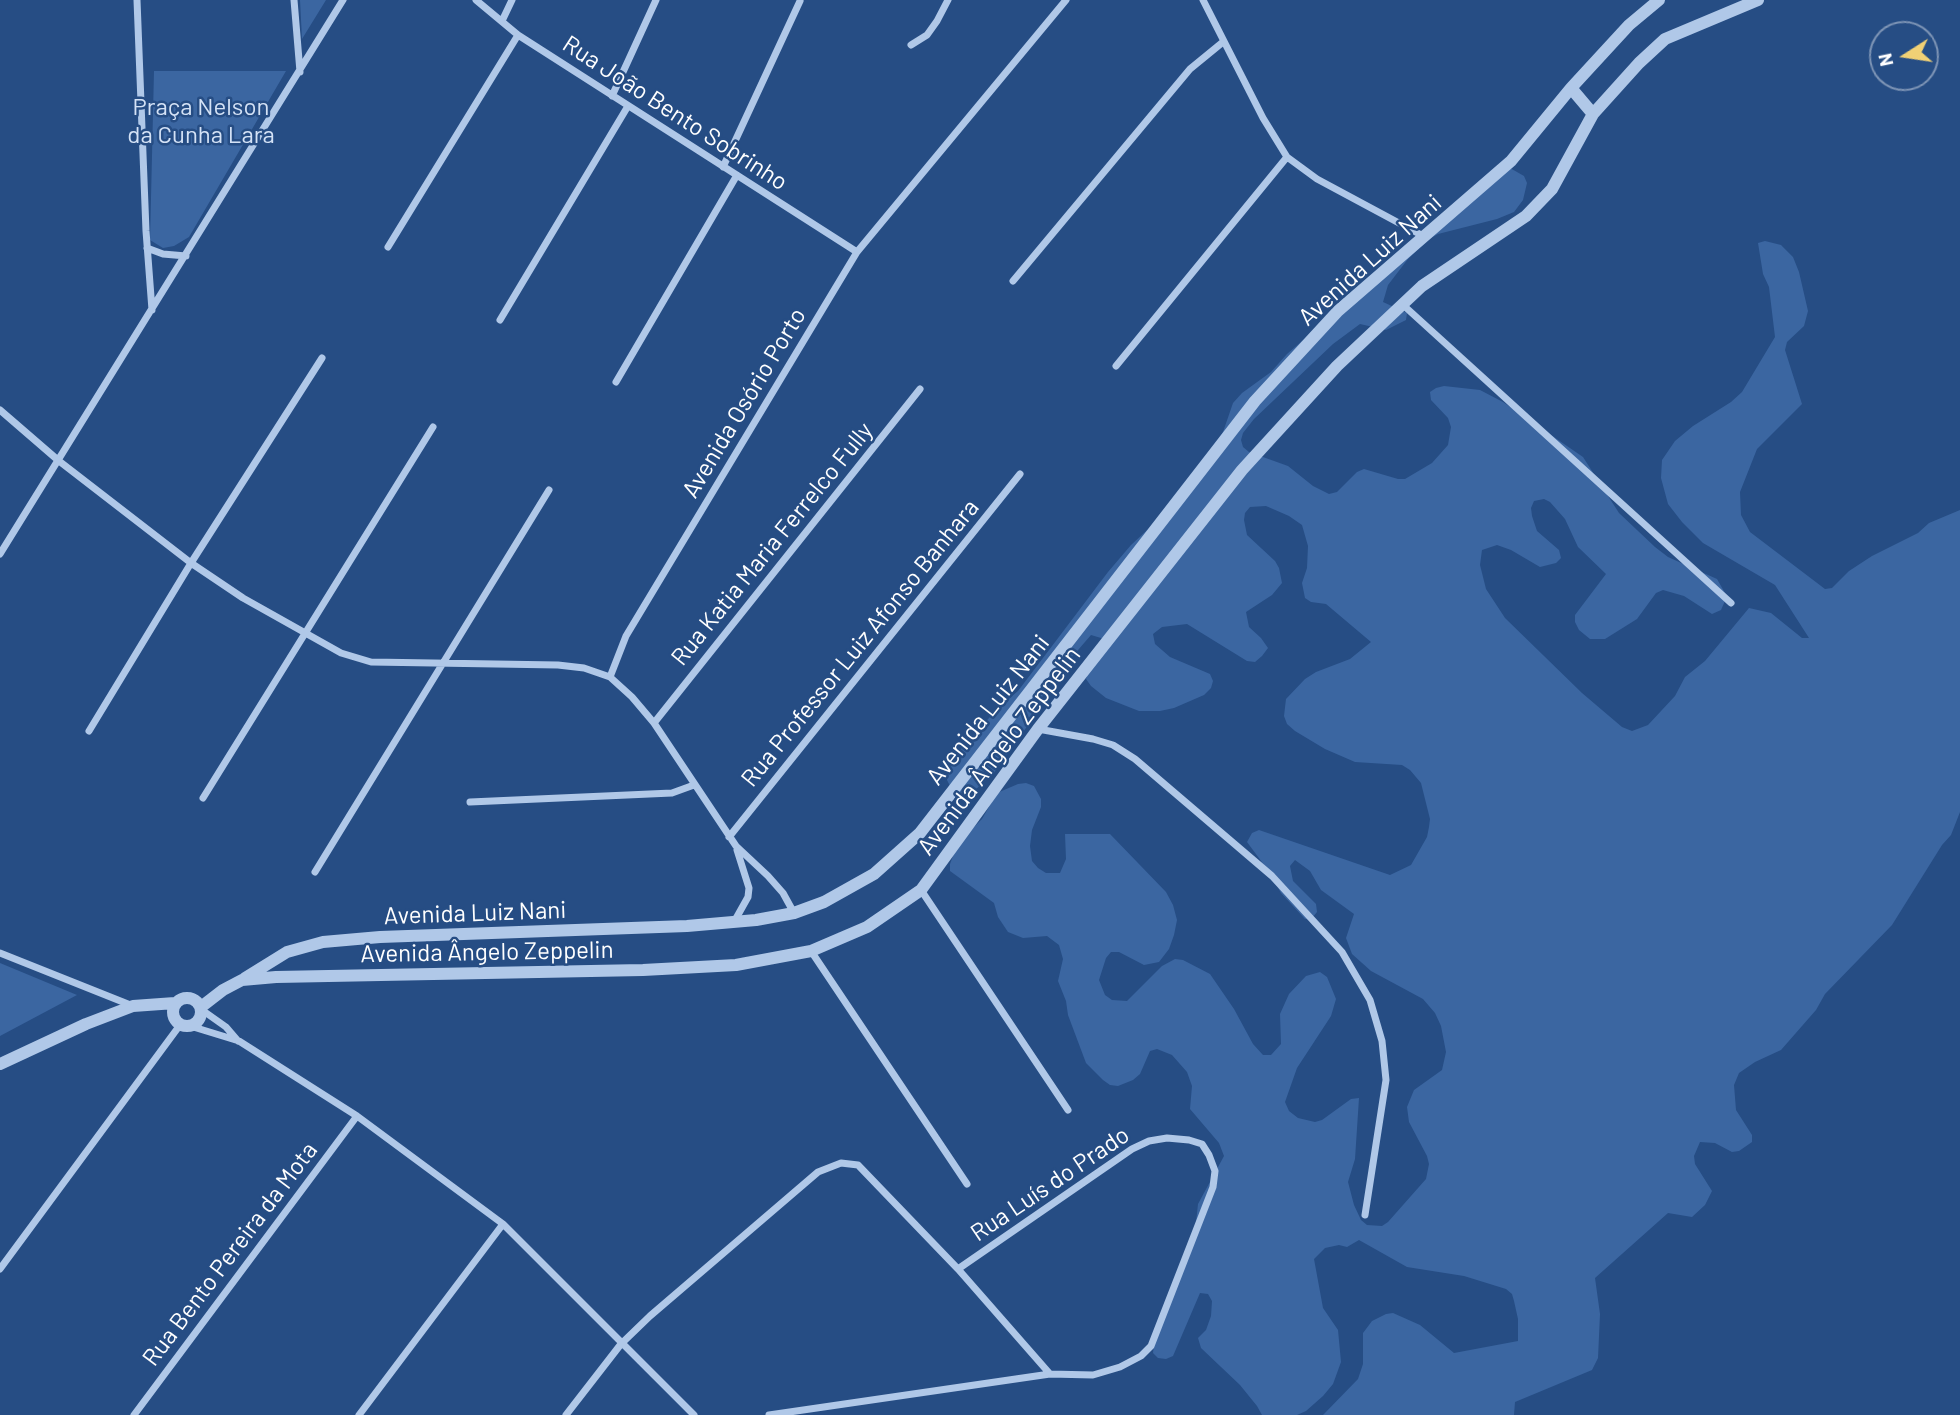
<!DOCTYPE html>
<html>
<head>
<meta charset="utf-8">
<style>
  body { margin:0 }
  #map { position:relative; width:1960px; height:1415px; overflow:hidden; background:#264d84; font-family:Barlow,sans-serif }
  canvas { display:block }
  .north { position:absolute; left:1869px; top:21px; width:70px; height:70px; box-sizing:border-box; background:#264d84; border:2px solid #7d94b5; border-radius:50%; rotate:258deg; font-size:19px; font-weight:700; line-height:28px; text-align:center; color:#fff }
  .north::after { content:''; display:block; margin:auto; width:24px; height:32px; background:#f0d075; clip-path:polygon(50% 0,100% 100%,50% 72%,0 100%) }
</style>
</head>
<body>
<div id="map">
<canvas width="1960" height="1415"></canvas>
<div class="north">N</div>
</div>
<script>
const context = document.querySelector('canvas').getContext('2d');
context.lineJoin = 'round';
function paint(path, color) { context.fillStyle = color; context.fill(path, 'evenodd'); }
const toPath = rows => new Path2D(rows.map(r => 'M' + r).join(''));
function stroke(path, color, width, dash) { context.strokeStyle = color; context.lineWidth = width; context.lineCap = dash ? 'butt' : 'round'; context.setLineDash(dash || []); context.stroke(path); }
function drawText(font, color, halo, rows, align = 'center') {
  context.font = font + ' Barlow,sans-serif'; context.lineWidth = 5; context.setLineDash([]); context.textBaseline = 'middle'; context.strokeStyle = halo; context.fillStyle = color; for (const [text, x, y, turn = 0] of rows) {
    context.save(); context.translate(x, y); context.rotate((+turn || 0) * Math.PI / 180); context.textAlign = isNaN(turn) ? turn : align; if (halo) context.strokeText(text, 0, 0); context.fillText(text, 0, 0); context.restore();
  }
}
paint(toPath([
  [300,0,326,0,302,39],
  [154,71,286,71,189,237,174,246,163,248,150,240],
  [1510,168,1524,176,1527,183,1523,200,1514,212,1497,219,1438,234,1429,239,1408,259,1388,285,1383,302,1407,313,1406,320,1386,330,1360,324,1333,344,1254,419,1243,433,1241,440,1243,447,1249,452,1288,466,1313,486,1329,494,1337,492,1357,472,1364,469,1398,479,1405,479,1432,463,1448,445,1451,427,1448,418,1431,400,1430,392,1436,388,1444,386,1480,390,1503,402,1583,457,1619,513,1655,547,1668,557,1717,579,1725,593,1725,601,1721,610,1712,614,1684,596,1663,590,1656,593,1637,619,1605,639,1590,639,1579,630,1575,622,1575,615,1606,574,1578,547,1565,519,1550,502,1544,499,1534,501,1531,508,1532,516,1537,531,1559,550,1561,558,1556,563,1540,567,1511,550,1497,545,1482,550,1480,565,1486,589,1505,618,1582,693,1622,727,1632,731,1648,725,1675,696,1685,677,1705,661,1749,608,1771,613,1802,638,1809,638,1775,585,1703,543,1682,522,1668,504,1661,478,1662,460,1675,441,1693,426,1731,402,1742,392,1775,337,1769,287,1763,274,1758,243,1765,241,1781,245,1793,257,1799,272,1808,311,1804,326,1787,342,1785,350,1802,404,1757,449,1740,492,1741,515,1750,532,1825,589,1832,588,1849,571,1872,556,1918,533,1929,523,1960,510,1960,812,1951,835,1942,845,1892,925,1825,994,1816,1010,1781,1050,1755,1062,1739,1073,1734,1085,1736,1110,1752,1135,1752,1142,1739,1151,1732,1152,1715,1143,1700,1142,1694,1156,1695,1164,1712,1191,1705,1205,1692,1217,1668,1213,1595,1278,1600,1314,1598,1358,1592,1370,1515,1402,1514,1415,1323,1415,1358,1379,1363,1364,1363,1333,1372,1321,1386,1314,1393,1313,1420,1325,1454,1353,1518,1341,1518,1319,1514,1301,1512,1294,1506,1289,1464,1276,1407,1267,1359,1240,1347,1247,1339,1245,1325,1248,1314,1259,1323,1308,1338,1330,1341,1362,1333,1384,1323,1396,1306,1411,1297,1415,1262,1415,1257,1406,1240,1385,1201,1348,1198,1338,1206,1330,1211,1316,1212,1301,1208,1294,1200,1293,1173,1356,1166,1359,1158,1358,1153,1353,1154,1345,1194,1241,1198,1204,1224,1156,1219,1143,1190,1109,1192,1086,1187,1072,1172,1055,1157,1049,1150,1051,1140,1074,1133,1080,1118,1086,1110,1085,1103,1080,1086,1063,1068,1015,1066,1001,1058,981,1063,959,1059,945,1047,936,1023,938,1008,932,998,917,994,903,950,871,950,864,958,843,982,819,997,793,1018,784,1026,783,1034,786,1041,799,1041,807,1032,830,1030,846,1032,861,1038,868,1046,873,1060,873,1066,859,1065,834,1110,834,1166,892,1173,905,1177,920,1174,935,1169,949,1159,962,1144,965,1119,952,1111,952,1106,958,1099,980,1105,995,1112,1000,1127,1001,1162,966,1175,959,1183,960,1210,974,1234,1009,1253,1044,1263,1055,1271,1055,1281,1044,1280,1014,1289,994,1306,976,1320,972,1327,977,1336,999,1331,1016,1297,1068,1285,1102,1289,1111,1298,1118,1315,1122,1322,1120,1351,1099,1359,1098,1355,1159,1348,1182,1354,1205,1361,1220,1367,1225,1382,1226,1388,1222,1426,1179,1429,1164,1427,1156,1409,1122,1407,1107,1414,1090,1442,1070,1446,1052,1441,1026,1435,1013,1423,999,1371,971,1352,954,1346,938,1354,914,1321,890,1310,871,1295,860,1290,866,1293,881,1316,904,1317,912,1312,918,1305,919,1281,893,1270,873,1247,842,1252,833,1259,830,1390,875,1411,865,1427,837,1429,827,1430,819,1421,783,1410,770,1402,765,1355,762,1325,749,1295,731,1287,724,1284,716,1286,699,1305,679,1316,672,1350,659,1371,642,1326,604,1311,602,1305,598,1302,583,1307,568,1308,546,1302,525,1289,516,1266,506,1250,507,1245,513,1244,520,1247,535,1275,561,1279,568,1282,583,1272,595,1246,612,1249,627,1261,638,1268,648,1262,656,1255,662,1247,661,1187,624,1162,627,1153,634,1155,644,1170,657,1210,674,1213,681,1211,688,1204,695,1174,708,1160,711,1139,711,1106,698,1091,686,1086,679,1088,672,1106,643,1101,638,1091,635,1047,686,1033,718,994,773,975,790,961,796,950,786,947,780,948,771,957,753,1000,706,1018,691,1108,572,1131,545,1172,507,1192,485,1223,432,1233,403,1242,393,1271,372,1287,354,1317,328],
  [0,963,77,995,0,1036]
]), '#3b66a1');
stroke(toPath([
  [137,0,146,231,152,310],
  [294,0,300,72],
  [476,0,518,35,857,252],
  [1203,0,1263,118,1287,157,1317,179,1425,237],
  [502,21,512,0],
  [911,45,927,35,937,21,948,0],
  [612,96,656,0],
  [723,167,800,1],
  [388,247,518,35],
  [147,248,163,254,186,256],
  [1013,281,1190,69,1223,42],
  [1402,304,1731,603],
  [500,320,628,106],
  [1116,366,1287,157],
  [616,382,737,175],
  [0,410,59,461,191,563,243,598,341,653,371,662,558,665,584,668,610,677],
  [0,554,343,0],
  [654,723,920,389],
  [1038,729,1093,739,1113,745,1135,759,1272,876,1342,952,1370,1000,1382,1041,1386,1080,1365,1215],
  [89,731,191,563,322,358],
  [203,798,433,427],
  [470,802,672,793,694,785],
  [729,837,1020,474],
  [315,872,549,490],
  [921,890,1068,1110],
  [794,913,783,893,768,876,736,846,654,723,632,697,610,677,626,636,857,252,1066,0],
  [734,922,748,897,749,888,737,850],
  [811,951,967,1184],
  [0,953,133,1006],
  [202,1010,226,1027,238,1041],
  [190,1026,239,1041,357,1116,503,1224,694,1415],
  [0,1269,180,1025],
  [134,1415,357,1116],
  [359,1415,503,1224],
  [566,1415,621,1344,650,1316,818,1172,841,1163,858,1165,958,1269,1050,1374],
  [769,1415,1050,1374,1093,1375,1120,1367,1141,1356,1151,1346,1213,1187,1215,1171,1209,1155,1202,1144,1189,1140,1167,1138,1149,1141,1132,1149,958,1269]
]), '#b0c8e8', 7);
stroke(toPath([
  [1571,88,1593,114],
  [245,978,287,952,323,942,380,937,687,926,756,920,794,913,824,902,874,874,920,833,1255,401,1338,311,1511,161,1571,88,1629,25,1659,0],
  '173 1012a14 14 0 1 1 28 0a14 14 0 1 1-28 0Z',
  [201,1007,223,990,242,980,276,977,643,970,736,965,811,951,867,927,921,890,1038,729,1242,470,1337,366,1422,286,1526,216,1552,189,1593,114,1639,63,1665,39,1758,0],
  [0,1064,86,1024,133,1006,175,1003]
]), '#b0c8e8', 12);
drawText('24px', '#d4e2f6', '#264d84', [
  ["Praça Nelson",201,107],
  ["da Cunha Lara",201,135]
]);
drawText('24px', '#fff', '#264d84', [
  ["Rua João Bento Sobrinho",675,113,33],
  ["Avenida Luiz Nani",1370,260,-42],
  ["Avenida Osório Porto",744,403,-59],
  ["Rua Katia Maria Ferrelco Fully",772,544,-51],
  ["Rua Professor Luiz Afonso Banhara",860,643,-51],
  ["Avenida Luiz Nani",988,710,-52],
  ["Avenida Ângelo Zeppelin",999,751,-53],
  ["Avenida Luiz Nani",475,913,-2],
  ["Avenida Ângelo Zeppelin",487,952,-1],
  ["Rua Luís do Prado",1050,1184,-34],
  ["Rua Bento Pereira da Mota",230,1254,-53]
]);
</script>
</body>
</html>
